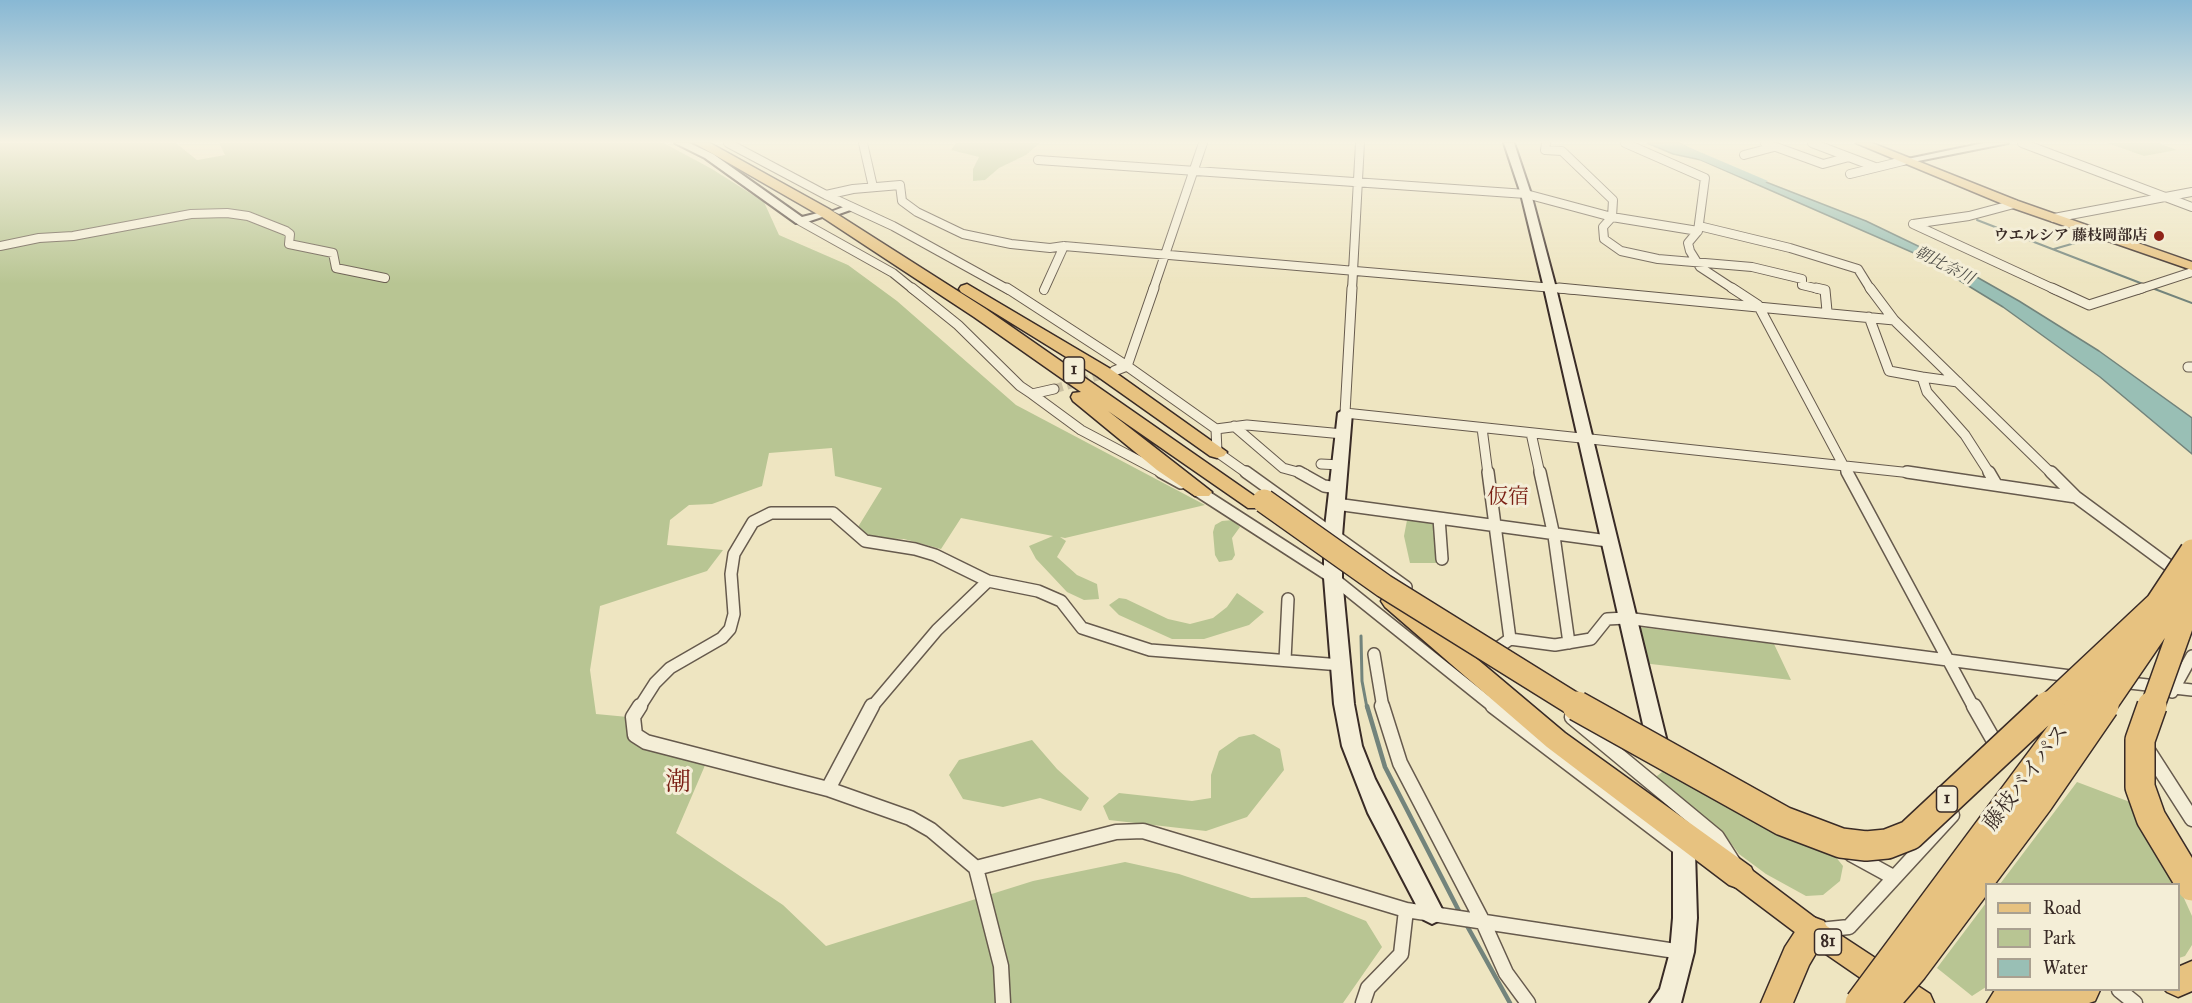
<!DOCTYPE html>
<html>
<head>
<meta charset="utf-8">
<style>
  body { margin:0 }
  #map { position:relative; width:2192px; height:1003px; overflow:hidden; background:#eee5c1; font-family:"IM FELL Great Primer",serif }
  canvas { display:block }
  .legend { position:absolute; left:1985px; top:883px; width:195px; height:108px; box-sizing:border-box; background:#f4eed7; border:2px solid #a9a090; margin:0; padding:8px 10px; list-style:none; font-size:18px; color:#392b26 }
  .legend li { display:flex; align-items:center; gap:12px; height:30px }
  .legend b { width:30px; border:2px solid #a9a090 }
</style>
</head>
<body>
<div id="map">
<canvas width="2192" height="1003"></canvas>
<ul class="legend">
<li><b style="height:8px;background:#e7c280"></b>Road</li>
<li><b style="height:16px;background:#b8c593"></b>Park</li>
<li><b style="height:16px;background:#99bfb5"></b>Water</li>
</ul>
</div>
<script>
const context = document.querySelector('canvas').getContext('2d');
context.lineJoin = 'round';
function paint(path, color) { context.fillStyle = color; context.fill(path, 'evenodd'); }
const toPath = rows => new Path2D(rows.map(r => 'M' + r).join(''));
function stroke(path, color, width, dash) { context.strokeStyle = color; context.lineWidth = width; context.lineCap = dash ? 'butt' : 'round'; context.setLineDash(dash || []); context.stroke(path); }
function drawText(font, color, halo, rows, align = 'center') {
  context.font = font + ' "IM FELL Great Primer","Noto Serif JP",serif'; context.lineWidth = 6; context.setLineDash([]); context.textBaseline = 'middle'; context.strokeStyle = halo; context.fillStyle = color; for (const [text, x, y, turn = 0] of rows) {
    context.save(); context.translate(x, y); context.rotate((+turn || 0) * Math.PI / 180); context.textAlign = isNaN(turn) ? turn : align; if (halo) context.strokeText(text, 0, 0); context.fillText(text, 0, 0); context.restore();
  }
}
paint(toPath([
  [0,143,176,143,197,160,225,155,219,143,664,143,712,169,764,202,779,235,848,265,897,301,1016,405,1205,505,1065,538,1060,537,1066,541,1057,557,1077,575,1097,584,1099,599,1084,600,1067,592,1036,559,1029,546,1053,536,961,518,941,549,904,539,870,538,858,527,882,488,835,476,832,448,769,453,762,486,712,504,689,505,670,520,667,545,723,550,707,571,600,606,590,670,596,714,628,717,635,735,706,763,676,833,783,905,826,946,1033,881,1125,862,1179,874,1251,898,1306,897,1366,921,1382,947,1343,1003,0,1003],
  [956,143,1040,143,1026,155,999,168,985,180,973,181,973,169,979,157,951,150],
  [2107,143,2158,143,2177,150,2144,156],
  [1408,515,1436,520,1439,563,1410,563,1404,536],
  [1233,520,1240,527,1232,538,1235,555,1232,560,1219,562,1215,555,1213,532,1215,525,1222,521],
  [1237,593,1264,612,1249,625,1204,639,1172,639,1119,615,1109,605,1119,598,1126,599,1168,619,1190,624,1213,618,1227,607],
  [1631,626,1774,644,1791,680,1642,663],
  [1254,734,1280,749,1284,770,1247,817,1206,831,1109,820,1103,806,1119,793,1192,801,1211,798,1211,775,1219,751,1239,737],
  [1032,740,1057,769,1089,798,1081,811,1040,798,1003,807,963,799,949,775,959,760],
  [1670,766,1831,851,1843,866,1840,881,1823,895,1806,896,1766,874,1739,854,1724,834,1653,779],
  [2077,782,2130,802,2178,884,2000,884],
  [2178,885,2192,916,2192,945,2185,956,2179,958],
  [1986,903,1986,987,1972,996,1937,968]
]), '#b8c593');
const water = toPath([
  [1647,143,1679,143,1712,161,1866,221,1945,259,2019,301,2099,351,2192,418,2192,454,2100,377,2003,307,1916,254,1701,160,1673,154,1647,143]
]);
paint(water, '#99bfb5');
stroke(water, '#73847c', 1.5);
stroke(toPath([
  [1977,220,2143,284],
  [2054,249,2096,237],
  [2152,288,2192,303]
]), '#73847c', 2);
stroke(toPath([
  [1361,636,1362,681,1367,708]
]), '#73847c', 3);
stroke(toPath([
  [1367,706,1385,767,1460,913],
  [1466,924,1510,1003]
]), '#73847c', 4.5);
paint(toPath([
  [1661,143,1679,143,1768,181,1762,185,1758,184,1661,143]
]), '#99bfb5');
stroke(toPath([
  [1054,389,1111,372]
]), '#cac0a2', 9, [9, 4.5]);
const streetFar3 = toPath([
  [728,143,826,195],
  [863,143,873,187],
  [1546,143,1545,150,1562,151,1613,200,1612,217,1603,227,1604,239,1621,251,1658,259,1752,267,1802,279,1802,285,1823,290],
  [1625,143,1705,178,1698,231,1688,243,1690,251,1700,267,1735,290],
  [1765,143,1823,164,1849,157],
  [1812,143,1875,167],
  [2022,143,2192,207],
  [1744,155,1774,147],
  [1038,160,1526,194,1612,217,1698,231],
  [1850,174,1903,161],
  [2054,218,2192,192],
  [800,221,893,273,914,290],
  [1913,224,2056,290],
  [1913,224,1969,216,2014,204],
  [1699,226,1790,248,1858,269,1871,290],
  [0,246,39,238,73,236,191,214,227,213,248,216,286,231,290,234,289,244,333,253,336,268,385,278],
  [1009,290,893,226,826,195,853,189,900,185,902,201,917,212,963,234,1011,244,1050,248,1064,246,1577,290],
  [1044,290,1064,246],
  [1153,290,1203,143],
  [1352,290,1360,143],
  [2137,290,2192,272]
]);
const streetFar2 = toPath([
  [912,288,958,325,1020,386,1032,394,1054,389],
  [1007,288,1127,366,1216,429,1217,452,1248,474],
  [1352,288,1345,413,1921,474],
  [1559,288,1894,320],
  [1732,288,1758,305,1848,474],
  [1816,288,1825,290,1827,311],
  [1870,288,1894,320,2052,474],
  [2052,288,2089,305,2142,288],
  [1869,317,1889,371,1922,377,1927,392,1965,435,1990,474],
  [2188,367,2192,367],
  [1114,371,1127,366,1154,288],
  [1922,377,1958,382],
  [1032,394,1081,430,1164,474],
  [1234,426,1283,468,1305,474],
  [1482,428,1488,474],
  [1216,429,1247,425,1343,434],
  [1531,433,1540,474],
  [1321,464,1341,465]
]);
const streetFar1 = toPath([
  [1161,472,1181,483],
  [1246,472,1406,587],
  [1299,472,1324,486,1338,488],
  [1488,472,1510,639],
  [1540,472,1554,536,1569,643],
  [1847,472,1974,708],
  [1907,472,2076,497],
  [1989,472,1996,484],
  [2051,472,2076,497,2179,573],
  [1195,489,1333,578,1495,708],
  [1336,504,1608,541],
  [1439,518,1442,559],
  [1499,647,1510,639,1555,645,1591,639,1607,619,1626,618,2078,677],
  [1374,654,1383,708],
  [1285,660,1288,599],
  [2121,682,2192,690],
  [2172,692,2192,656],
  [639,708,655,683,670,668,722,638,730,629,734,614,731,574,734,554,753,522,771,513,833,513,865,541,915,549,935,555,988,581,1038,591,1061,601,1082,628,1150,650,1341,665],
  [871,708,937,630,988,581]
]);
const street = toPath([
  [640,706,633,717,635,735,646,742,828,789,910,818,931,830,976,868,1001,966,1003,1003],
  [1382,706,1400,763,1483,922,1506,973,1528,1003],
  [1493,706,1686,853],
  [1974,706,1998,748],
  [1572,717,1717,837,1733,862],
  [2149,752,2192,819],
  [828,789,872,706],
  [1851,854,1893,877],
  [976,868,1116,832,1143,831,1406,910,1682,952],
  [1819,930,1849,927,1952,815],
  [2119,990,2135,1003],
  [1363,1003,1368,988,1401,954,1406,910]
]);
const secondary = toPath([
  [675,143,689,143,713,154,802,217,822,212,828,215,804,223,796,223,705,158,675,143],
  [1504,143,1514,143,1531,194,1556,288,1667,742,1664,748,1657,750,1650,748,1647,742,1544,288,1521,194,1504,143],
  [1984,143,2008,143,1903,164,1898,161,1984,143],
  [846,206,856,208,839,214,833,211,846,206],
  [1345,409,1352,413,1342,536,1342,578,1354,704,1362,746,1375,779,1444,913,1440,920,1432,924,1424,920,1368,813,1342,746,1334,704,1324,578,1324,536,1338,413,1345,409],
  [1684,842,1692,845,1695,852,1697,918,1694,952,1681,1003,1650,1003,1660,989,1670,952,1673,918,1673,852,1676,845,1684,842]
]);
const primary = toPath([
  [1856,143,1872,143,2018,201,2192,262,2192,270,2010,207,1856,143],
  [1740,865,1749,868,1822,923,1930,994,1934,1003,1897,1003,1804,939,1731,884,1727,876,1731,868,1740,865]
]);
const highway = toPath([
  [694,143,710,143,829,209,986,309,1266,504,1262,508,1248,508,1108,411,1212,492,1209,496,1195,496,1157,470,1073,401,1071,397,1073,393,1081,392,974,317,819,215,694,143],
  [967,284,1109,368,1227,452,1224,456,1217,458,1210,456,1097,376,961,292,959,289,961,286,967,284],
  [1393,593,1401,595,1565,733,1751,867,1755,876,1751,885,1740,889,1729,885,1547,747,1385,607,1381,601,1385,595,1393,593],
  [1813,917,1824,921,1829,931,1809,965,1793,1003,1761,1003,1785,947,1802,921,1813,917],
  [2192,961,2192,991,2178,997,2167,992,2165,990,2178,990,2178,967,2192,961],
  [1995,990,2100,990,2095,1001,2089,1003,1987,1003,1995,990]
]);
stroke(streetFar3, '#665a4d', 10);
stroke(streetFar2, '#665a4d', 11);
stroke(streetFar1, '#665a4d', 14);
stroke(street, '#665a4d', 17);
stroke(secondary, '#392b26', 4);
stroke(primary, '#392b26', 3);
stroke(highway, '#392b26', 3);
stroke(streetFar3, '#f4eed7', 8);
stroke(streetFar2, '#f4eed7', 9);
stroke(streetFar1, '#f4eed7', 11);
stroke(street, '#f4eed7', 14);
paint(secondary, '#f4eed7');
paint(primary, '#e7c280');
paint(highway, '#e7c280');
const highwayBridgeFar1 = toPath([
  [1264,501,1384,586,1580,708],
  [2151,613,2192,551],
  [2046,708,2159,602],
  [2080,708,2127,645],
  [2103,708,2192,578],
  [2152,708,2192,596]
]);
const highwayBridge = toPath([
  [1577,706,1783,821,1841,843,1866,846,1887,844,1910,835,2048,706],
  [2152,706,2140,740,2140,787,2151,818,2192,886],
  [1860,1003,2081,706],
  [1884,1003,1913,969,2038,802,2104,706]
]);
stroke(highwayBridgeFar1, '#392b26', 26, []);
stroke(highwayBridge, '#392b26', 32, []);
stroke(highwayBridgeFar1, '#e7c280', 23);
stroke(highwayBridge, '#e7c280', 29);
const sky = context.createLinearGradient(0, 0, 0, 284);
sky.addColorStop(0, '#88b8d4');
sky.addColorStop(0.5, '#f7f3e3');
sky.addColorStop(1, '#f7f3e300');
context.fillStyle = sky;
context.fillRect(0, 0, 2192, 284);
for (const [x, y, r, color] of [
  [2159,236,6,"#8f2418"]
]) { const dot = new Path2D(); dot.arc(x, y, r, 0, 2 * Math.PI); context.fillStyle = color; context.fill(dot); stroke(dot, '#f4eed7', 2); }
drawText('bold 15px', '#392b26', '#f4eed7', [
  ["ウエルシア 藤枝岡部店",2147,236]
], 'right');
drawText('italic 16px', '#51504a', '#f4eed7', [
  ["朝比奈川",1944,266,27]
]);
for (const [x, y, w] of [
  [1074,370,21],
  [1947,799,21],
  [1828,942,27]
]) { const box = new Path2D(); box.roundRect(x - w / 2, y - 13, w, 26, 4.5); context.fillStyle = '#f4eed7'; context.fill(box); stroke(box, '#392b26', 1.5); }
drawText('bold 16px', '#392b26', null, [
  ["1",1074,370],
  ["1",1947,799],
  ["81",1828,942]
]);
drawText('21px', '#7a1f14', '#f4eed7', [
  ["仮宿",1508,498]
]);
drawText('21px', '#392b26', '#f4eed7', [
  ["藤枝バイパス",2027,778,-53]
]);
drawText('26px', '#7a1f14', '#f4eed7', [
  ["潮",678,784]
]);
</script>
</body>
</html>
